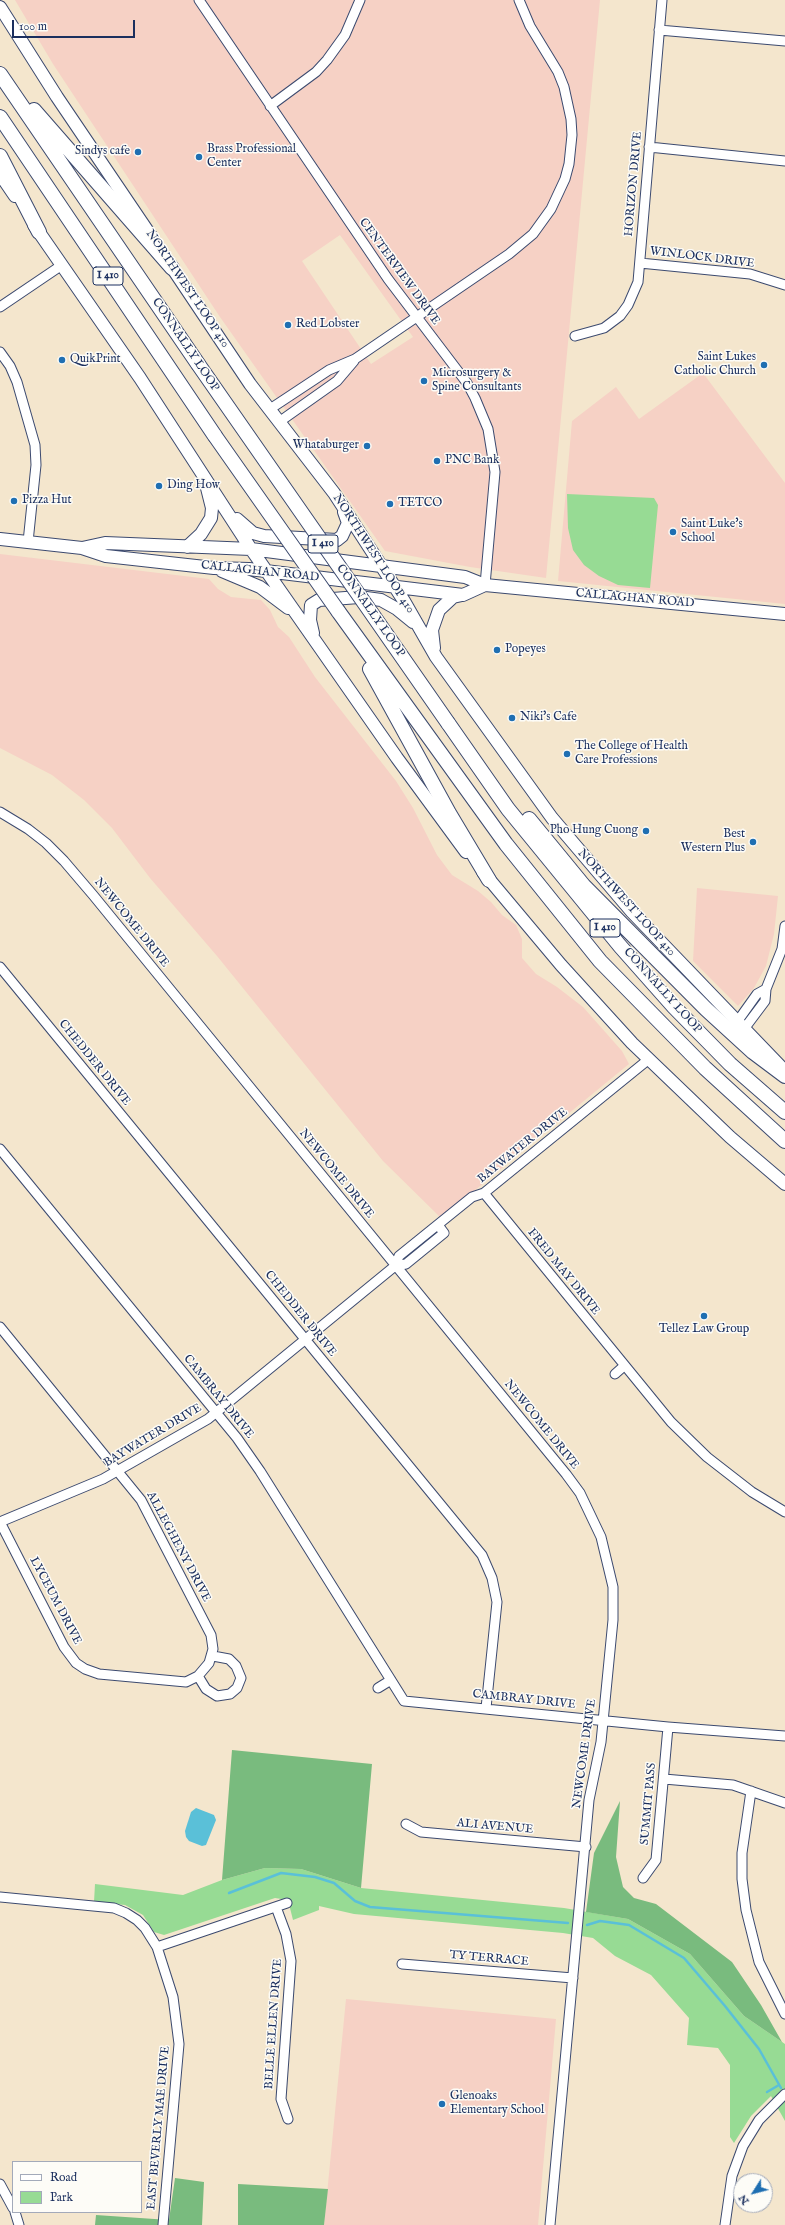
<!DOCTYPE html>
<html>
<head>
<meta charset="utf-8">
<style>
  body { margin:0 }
  #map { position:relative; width:785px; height:2225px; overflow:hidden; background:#f4e6cd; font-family:"IM FELL English",serif }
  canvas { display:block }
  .legend { position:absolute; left:12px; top:2161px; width:130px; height:52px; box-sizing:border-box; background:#fdfcf7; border:1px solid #a3aaba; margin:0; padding:5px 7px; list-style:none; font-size:12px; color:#1b2f5e }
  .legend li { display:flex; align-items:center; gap:8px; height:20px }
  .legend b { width:20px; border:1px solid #a3aaba }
  .north { position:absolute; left:733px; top:2173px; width:40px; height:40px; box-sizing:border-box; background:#fdfcf7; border:1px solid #a3aaba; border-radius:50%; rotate:234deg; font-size:11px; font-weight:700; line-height:16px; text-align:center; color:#1b2f5e }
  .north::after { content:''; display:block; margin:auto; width:14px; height:18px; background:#1f6fb2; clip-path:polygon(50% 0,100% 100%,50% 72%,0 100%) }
  .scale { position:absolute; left:12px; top:20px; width:123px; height:18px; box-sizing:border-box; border:2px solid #1b2f5e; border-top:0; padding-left:5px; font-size:12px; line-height:14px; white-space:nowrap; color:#1b2f5e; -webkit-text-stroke:3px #fdfcf7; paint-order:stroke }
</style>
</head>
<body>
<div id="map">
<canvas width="785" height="2225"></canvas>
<ul class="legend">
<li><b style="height:5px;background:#fff"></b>Road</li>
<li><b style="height:11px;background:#97db94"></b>Park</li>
</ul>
<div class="north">N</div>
<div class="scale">100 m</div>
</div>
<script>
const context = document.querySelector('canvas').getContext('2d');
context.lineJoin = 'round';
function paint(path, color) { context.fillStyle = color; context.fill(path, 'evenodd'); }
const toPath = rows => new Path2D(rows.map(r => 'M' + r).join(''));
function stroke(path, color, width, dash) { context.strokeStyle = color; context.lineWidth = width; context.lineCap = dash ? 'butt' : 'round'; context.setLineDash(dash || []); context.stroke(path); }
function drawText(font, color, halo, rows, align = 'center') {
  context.font = font + ' "IM FELL English",serif'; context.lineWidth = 3; context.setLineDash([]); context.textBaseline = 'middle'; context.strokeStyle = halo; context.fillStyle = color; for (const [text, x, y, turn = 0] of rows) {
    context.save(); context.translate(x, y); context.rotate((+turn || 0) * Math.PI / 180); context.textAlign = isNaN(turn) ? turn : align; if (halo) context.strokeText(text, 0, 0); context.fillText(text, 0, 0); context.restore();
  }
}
paint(toPath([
  [15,0,600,0,546,578,470,567,385,551,220,317,53,64],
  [340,235,413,337,371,364,302,261],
  [703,373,785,483,785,604,558,581,572,421,616,387,639,419],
  [0,554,209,579,218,589,231,597,261,600,270,610,278,627,289,637,315,677,396,781,413,808,437,855,452,875,478,891,491,902,502,915,516,925,522,939,522,958,536,974,557,987,583,1007,622,1051,629,1064,441,1218,383,1161,217,956,150,878,112,828,84,800,52,775,0,748],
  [697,888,778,896,774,934,766,966,754,988,738,1006,693,961],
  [346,1999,556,2019,538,2225,324,2225]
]), '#f6d1c5');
paint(toPath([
  [567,494,654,498,658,505,650,588,618,585,599,576,584,565,573,550,568,528],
  [265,1868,301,1869,361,1888,564,1908,628,1919,690,1954,744,2016,785,2044,785,2121,771,2096,751,2116,734,2143,730,2137,730,2065,718,2048,687,2045,689,2018,651,1975,615,1956,593,1938,563,1933,354,1914,319,1906,319,1910,293,1920,288,1900,275,1898,164,1935,154,1932,143,1915,125,1905,94,1902,95,1884,183,1895,222,1880]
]), '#97db94');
paint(toPath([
  [232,1750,372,1764,361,1888,301,1869,265,1868,222,1880],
  [620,1801,616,1857,623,1887,634,1898,656,1904,732,1962,761,2005,782,2042,744,2016,690,1954,628,1919,586,1912,594,1853],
  [175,2178,204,2182,202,2225,95,2225,96,2215,169,2220],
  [238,2184,328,2189,324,2225,238,2225]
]), '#79bb7e');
paint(toPath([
  [196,1808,214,1815,216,1820,206,1845,202,1846,189,1841,186,1837,185,1831,191,1812]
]), '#5ac0d8');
stroke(toPath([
  [229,1893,281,1873,315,1877,334,1883,355,1901,370,1907,568,1923],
  [587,1925,600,1921,629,1925,684,1958,725,2006,759,2049,781,2088],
  [767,2092,779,2085]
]), '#5ac0d8', 2.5);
const minor = toPath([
  [199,0,388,279,467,383,475,398,488,429,495,472,485,585],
  [659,30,785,41],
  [270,106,316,72,327,60,345,35,360,0],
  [649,147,785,161],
  [640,263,750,274,785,285],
  [0,307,62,265],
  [575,336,604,328,620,316,628,305,638,282,662,0],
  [0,352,10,366,17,382,35,445,36,465,28,542],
  [270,409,329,370,355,359,509,254,533,234,551,209,565,179,569,164,572,135,571,119,564,87,558,72,530,26,519,0],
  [279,422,337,381,354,361],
  [0,812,28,829,46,843,64,861,93,895,566,1474,580,1493,601,1537,613,1587,613,1620,601,1742,589,1800,550,2225],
  [0,967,482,1555,492,1578,497,1602,486,1708],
  [737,1022,757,994,766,989],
  [744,1029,765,1001,766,989,782,949,785,926],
  [0,1149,237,1438,260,1471,404,1701,668,1727,785,1736],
  [484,1193,671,1422,707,1457,752,1492,785,1512],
  [395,1266,406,1264,444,1233,438,1225],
  [0,1327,141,1500,211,1635,213,1649,209,1663,198,1676,186,1682,99,1674,85,1669,76,1663,64,1647,0,1522],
  [615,1374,624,1366],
  [0,1522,103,1479,208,1419,395,1266,399,1256,472,1197,484,1193,649,1059],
  [198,1676,206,1689,217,1696,230,1694,237,1688,241,1678,236,1666,229,1659,213,1656],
  [378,1688,391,1680],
  [664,1779,733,1785,785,1803],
  [751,1791,742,1853,742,1879,746,1910,759,1962,785,2014],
  [406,1824,421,1832,586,1847],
  [643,1878,656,1860,668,1727],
  [0,1897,114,1908,126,1913,137,1920,145,1928,157,1947,173,1997,179,2044,163,2225],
  [276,1907,286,1934,291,1961,281,2099,288,2119],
  [157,1947,287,1903],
  [402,1964,573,1978],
  [0,2184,13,2208],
  [15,2212,19,2225],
  [725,2225,732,2176,743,2146,759,2120,785,2094]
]);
const major = toPath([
  [0,7,57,97,151,236],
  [0,174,15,196],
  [34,225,140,378,251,549,397,758,466,852],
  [167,260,250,384,334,493,404,601,436,657,552,818,632,912,784,1070],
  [237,519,253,533,264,536,337,540,342,536,348,523,344,512],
  [0,539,82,548,106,556,214,568,249,569,463,595,485,585],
  [187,547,201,534,211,518,212,508,206,484],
  [82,548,105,543,251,549,465,577,485,585,785,614],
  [222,571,260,587,288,608],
  [313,633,310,620,311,605,319,600,359,597,381,600,397,609,413,622],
  [434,648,432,630,439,610,453,597,462,595],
  [483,872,561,965,632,1043,730,1137,785,1184]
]);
const highway = toPath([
  [0,74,198,364],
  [34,110,172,268],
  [0,117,215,436],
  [0,156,39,232],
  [338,611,506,844,600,961,705,1068,785,1141],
  [370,669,449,813,489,880],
  [448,723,508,809,620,946,674,1007,730,1064,785,1112],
  [529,819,584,886,706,1009,753,1052,785,1076]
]);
stroke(minor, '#3c4a6f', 11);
stroke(major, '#3c4a6f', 14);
stroke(highway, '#3c4a6f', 16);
stroke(minor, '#fff', 9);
stroke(major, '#fff', 12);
stroke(highway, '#fff', 14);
const highwayBridge = toPath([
  [198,364,448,723],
  [215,436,338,611]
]);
stroke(highwayBridge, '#3c4a6f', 16, []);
stroke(highwayBridge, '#fff', 14);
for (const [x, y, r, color] of [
  [138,152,4,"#1f6fb2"],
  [199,157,4,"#1f6fb2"],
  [288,325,4,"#1f6fb2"],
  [62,360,4,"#1f6fb2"],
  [764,365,4,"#1f6fb2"],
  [424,381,4,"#1f6fb2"],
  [367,446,4,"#1f6fb2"],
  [437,461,4,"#1f6fb2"],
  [159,486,4,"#1f6fb2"],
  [14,501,4,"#1f6fb2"],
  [390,504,4,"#1f6fb2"],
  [673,532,4,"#1f6fb2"],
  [497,650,4,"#1f6fb2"],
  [512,718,4,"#1f6fb2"],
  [567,754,4,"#1f6fb2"],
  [646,831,4,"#1f6fb2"],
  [753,842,4,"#1f6fb2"],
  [704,1316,4,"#1f6fb2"],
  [442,2104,4,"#1f6fb2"]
]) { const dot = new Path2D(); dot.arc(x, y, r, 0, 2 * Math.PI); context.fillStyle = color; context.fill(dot); stroke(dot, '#fdfcf7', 1.5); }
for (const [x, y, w] of [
  [108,276,30],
  [323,544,30],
  [605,928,30]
]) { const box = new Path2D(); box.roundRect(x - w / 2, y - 9, w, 18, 3); context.fillStyle = '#fdfcf7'; context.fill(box); stroke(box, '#1b2f5e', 1); }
drawText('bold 11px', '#1b2f5e', null, [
  ["I 410",108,276],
  ["I 410",323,544],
  ["I 410",605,928]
]);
drawText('12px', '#1b2f5e', '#fdfcf7', [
  ["Brass Professional",207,150],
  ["Center",207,164],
  ["Sindys cafe",130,152,"right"],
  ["Red Lobster",296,325],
  ["Saint Lukes",756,358,"right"],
  ["Catholic Church",756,372,"right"],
  ["QuikPrint",70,360],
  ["Microsurgery &",432,374],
  ["Spine Consultants",432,388],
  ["Whataburger",359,446,"right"],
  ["PNC Bank",445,461],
  ["Ding How",167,486],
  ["Pizza Hut",22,501],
  ["TETCO",398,504],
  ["Saint Luke's",681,525],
  ["School",681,539],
  ["Popeyes",505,650],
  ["Niki's Cafe",520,718],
  ["The College of Health",575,747],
  ["Care Professions",575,761],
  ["Pho Hung Cuong",638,831,"right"],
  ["Best",745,835,"right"],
  ["Western Plus",745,849,"right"],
  ["Tellez Law Group",704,1330,"center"],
  ["Glenoaks",450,2097],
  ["Elementary School",450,2111]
], 'left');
drawText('12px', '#1b2f5e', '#fdfcf7', [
  ["HORIZON DRIVE",634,184,-85],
  ["WINLOCK DRIVE",702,258,7],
  ["CENTERVIEW DRIVE",399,272,54],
  ["NORTHWEST LOOP 410",187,289,56],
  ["CONNALLY LOOP",185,345,56],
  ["NORTHWEST LOOP 410",373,554,57],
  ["CALLAGHAN ROAD",260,572,6],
  ["CALLAGHAN ROAD",635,599,5],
  ["CONNALLY LOOP",370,611,55],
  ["NORTHWEST LOOP 410",626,903,48],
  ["NEWCOME DRIVE",131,923,51],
  ["CONNALLY LOOP",662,991,48],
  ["CHEDDER DRIVE",94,1063,51],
  ["BAYWATER DRIVE",523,1146,-39],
  ["NEWCOME DRIVE",336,1174,51],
  ["FRED MAY DRIVE",563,1272,51],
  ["CHEDDER DRIVE",300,1314,51],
  ["CAMBRAY DRIVE",218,1397,51],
  ["NEWCOME DRIVE",541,1425,51],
  ["BAYWATER DRIVE",153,1436,-31],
  ["ALLEGHENY DRIVE",178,1547,62],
  ["LYCEUM DRIVE",55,1601,62],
  ["CAMBRAY DRIVE",524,1700,6],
  ["NEWCOME DRIVE",585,1754,-82],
  ["SUMMIT PASS",649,1804,-85],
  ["ALI AVENUE",495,1827,5],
  ["TY TERRACE",489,1959,5],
  ["BELLE ELLEN DRIVE",274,2024,-86],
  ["EAST BEVERLY MAE DRIVE",159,2128,-85]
]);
</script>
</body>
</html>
